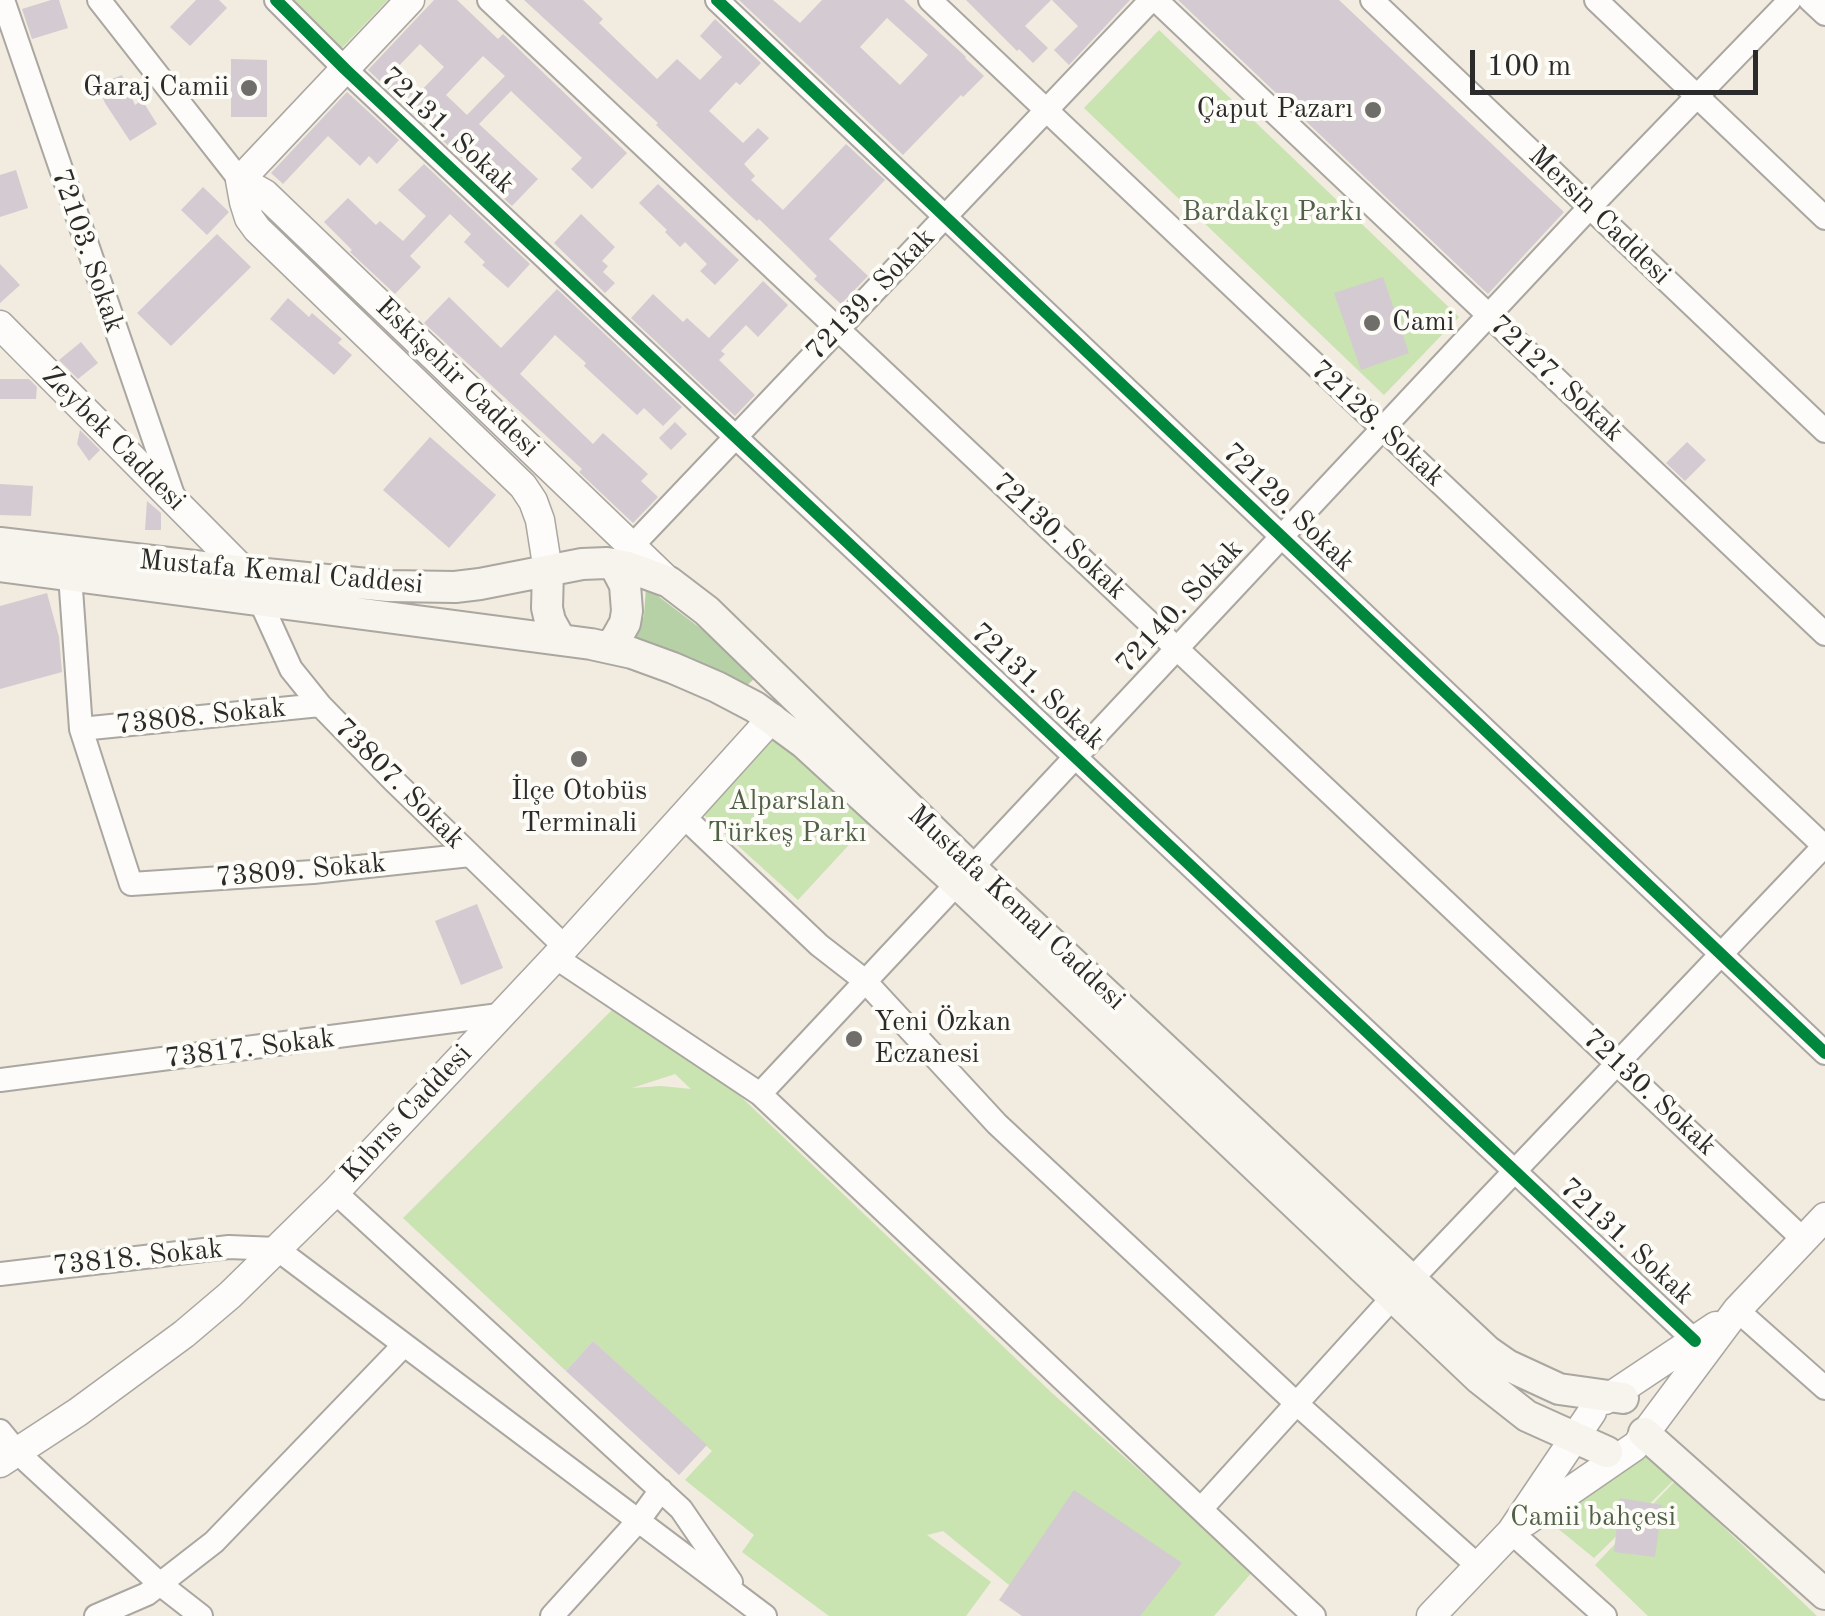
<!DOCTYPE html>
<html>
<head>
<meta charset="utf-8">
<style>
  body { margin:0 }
  #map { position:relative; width:1825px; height:1616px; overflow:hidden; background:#f1ebe0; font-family:"Old Standard TT",serif }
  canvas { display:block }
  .scale { position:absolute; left:1470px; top:50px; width:288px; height:45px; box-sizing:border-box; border:5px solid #2b2b2b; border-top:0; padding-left:12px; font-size:30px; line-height:35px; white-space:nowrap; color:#2b2b2b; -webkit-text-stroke:8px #fdfcf7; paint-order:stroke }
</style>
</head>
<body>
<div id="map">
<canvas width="1825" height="1616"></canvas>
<div class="scale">100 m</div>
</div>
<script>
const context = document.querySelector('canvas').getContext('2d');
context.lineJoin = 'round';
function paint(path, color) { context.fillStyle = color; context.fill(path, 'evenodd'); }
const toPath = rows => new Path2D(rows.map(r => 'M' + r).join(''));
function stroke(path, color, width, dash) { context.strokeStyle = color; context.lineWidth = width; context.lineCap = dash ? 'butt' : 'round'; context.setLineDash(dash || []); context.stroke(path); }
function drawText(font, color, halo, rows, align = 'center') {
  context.font = font + ' "Old Standard TT",serif'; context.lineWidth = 8; context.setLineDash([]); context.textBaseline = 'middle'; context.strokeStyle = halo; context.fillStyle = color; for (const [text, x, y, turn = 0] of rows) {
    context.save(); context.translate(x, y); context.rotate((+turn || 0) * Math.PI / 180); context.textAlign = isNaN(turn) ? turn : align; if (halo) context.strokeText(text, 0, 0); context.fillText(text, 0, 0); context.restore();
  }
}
paint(toPath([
  [293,0,388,0,341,49],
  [1159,30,1459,317,1384,395,1084,108],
  [775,737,870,822,798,900,704,815],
  [613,1009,738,1094,1052,1393,1253,1571,1214,1616,1047,1616,943,1531,927,1535,991,1582,966,1616,829,1616,742,1552,754,1535,685,1480,712,1451,593,1341,566,1371,403,1218],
  [675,1074,691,1089,661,1086,632,1088],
  [1642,1444,1675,1479,1594,1558,1545,1518],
  [1675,1481,1817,1616,1648,1616,1595,1565]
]), '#c9e3b1');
paint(toPath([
  [646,587,712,637,754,679,743,689,632,639,644,616]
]), '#b6d1a6');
paint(toPath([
  [51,0,59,0,68,28,32,39,22,9],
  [196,0,219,0,227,8,190,46,170,27],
  [434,0,457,0,498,39,503,34,627,153,592,189,571,169,582,158,511,91,479,124,538,179,512,206,368,70],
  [420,44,444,67,416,96,392,73],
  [483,56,505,76,467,115,446,95],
  [524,0,583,0,603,19,599,23,657,79,677,59,700,80,722,57,700,36,715,19,761,63,740,85,736,82,709,111,743,143,758,128,769,138,744,164,755,176,751,180,783,210,846,144,885,180,829,239,868,276,841,304,814,279,817,276,792,251,759,219,757,221,733,199,656,125,658,123],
  [739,0,773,0,800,23,822,0,904,0,966,57,965,58,984,76,963,97,961,95,903,155],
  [887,18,928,55,900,85,860,47],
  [966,0,1051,0,1025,26,1048,48,1033,63,1019,49,1017,51],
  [1052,0,1130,0,1069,65,1054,50,1078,26],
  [1178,0,1339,0,1564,212,1488,294],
  [231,59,267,60,267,117,231,117],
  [122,75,135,105,142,100,157,124,130,141,105,103,97,85],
  [347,92,399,140,377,164,369,156,360,166,328,136,283,184,271,173],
  [424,164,530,264,508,288,482,265,485,262,464,242,471,234,450,214,410,256,421,267,395,294,350,252,352,250,324,222,348,198,376,225,380,221,403,241,426,216,398,190],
  [16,170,28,208,0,217,0,175],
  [658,184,739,260,715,285,700,271,707,264,685,242,680,247,665,232,667,230,639,203],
  [203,187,229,212,207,235,181,210],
  [581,214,615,247,602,261,608,266,603,272,615,283,605,293,554,243],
  [217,234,251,267,171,346,137,313],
  [0,264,20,285,0,303],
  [1383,277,1409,353,1361,370,1334,293],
  [763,281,788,305,758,337,746,325,721,351,725,354,719,360,755,395,735,416,631,318,653,294,683,322,687,318,709,338],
  [557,289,682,407,663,426,644,408,637,415,584,366,586,363,555,335,520,374,593,444,603,433,648,474,641,481,658,497,633,523,579,472,582,469,424,323,449,297,501,348],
  [288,298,309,317,312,313,342,339,338,343,352,355,334,375,270,319],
  [81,342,98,363,78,379,59,360],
  [0,379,29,379,37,387,36,399,0,399],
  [675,422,687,434,671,450,659,438],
  [80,430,100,450,89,461,77,444],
  [430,437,496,495,449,548,383,490],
  [1687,442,1706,460,1685,481,1666,463],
  [0,484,33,486,31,516,0,515],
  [147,501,161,513,161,530,145,530],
  [47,593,59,637,62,672,0,689,0,606],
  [477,904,503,968,461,985,435,921],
  [593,1341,707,1445,679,1475,566,1371],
  [1074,1490,1182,1563,1140,1616,1022,1616,999,1600],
  [1620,1498,1662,1505,1655,1557,1614,1552]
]), '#d4cad2');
const minor = toPath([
  [3,0,174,498],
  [99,0,240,180],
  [276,0,345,69,1695,1341],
  [489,0,1804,1240],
  [717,0,1825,1053],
  [930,0,1825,847],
  [1156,0,1825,634],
  [1372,0,1825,431],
  [1596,0,1825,218],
  [1810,0,1825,14],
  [632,546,1151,0],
  [70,575,81,729,131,884,313,872,470,855],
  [260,601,291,669,320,705,393,780,565,947],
  [81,729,320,705],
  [682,815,819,945,864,980,997,1124,1297,1404,1478,1566],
  [555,957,760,1094,1314,1616],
  [0,1080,499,1015],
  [760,1094,1590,207,1790,0],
  [335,1192,681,1509,731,1582],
  [0,1274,229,1247,277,1249,765,1616],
  [1737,1310,1825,1388],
  [0,1431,18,1453,160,1584,201,1616],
  [1201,1509,1394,1296,1412,1279,1825,845],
  [1511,1532,1605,1616],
  [96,1616,147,1594,214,1542,403,1346],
  [552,1616,639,1520,661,1490]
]);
const tertiary = toPath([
  [240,180,265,194,669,582],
  [240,180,244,202,249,218,257,229,523,486,533,501,540,520,548,571],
  [240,180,410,0],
  [0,325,245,572,250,581],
  [1605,1400,1716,1326],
  [1640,1440,1737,1310,1825,1217],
  [0,1463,78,1412,184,1334,230,1295,335,1192,565,947,772,718],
  [1525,1522,1634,1447],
  [1431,1616,1511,1532,1592,1412]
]);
const secondary = toPath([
  [0,543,245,572,388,586,455,587,480,584,582,564,607,563,628,567,669,582,707,611,970,867,1487,1351,1507,1365,1559,1389,1623,1398],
  [0,566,591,644,632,653,673,668,717,687,755,707,804,743,956,882,1480,1379,1527,1416,1607,1452],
  [548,571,547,608,550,621,560,639],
  [608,647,616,639,625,623,627,611,625,585,614,564],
  [1644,1433,1825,1594]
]);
stroke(minor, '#aaa6a0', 26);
stroke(tertiary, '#aaa6a0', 31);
stroke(secondary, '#aaa6a0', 34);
stroke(minor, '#fdfcfa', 22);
stroke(tertiary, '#fdfcfa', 28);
stroke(secondary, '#f7f3ed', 30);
stroke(toPath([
  [276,0,345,69,1695,1341],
  [717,0,1825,1053]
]), '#00873e', 12);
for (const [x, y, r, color] of [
  [249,88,10,"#706e6a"],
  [1373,110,10,"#706e6a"],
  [1372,323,10,"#706e6a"],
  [579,759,10,"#706e6a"],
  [854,1039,10,"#706e6a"]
]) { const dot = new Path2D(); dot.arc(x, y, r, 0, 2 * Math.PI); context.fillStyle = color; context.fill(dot); stroke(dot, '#fdfcf7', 4); }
drawText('28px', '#2b2b2b', '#fdfcf7', [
  ["Garaj Camii",229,88],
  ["Çaput Pazarı",1353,110],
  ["Cami",1392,323,"left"],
  ["İlçe Otobüs",579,792,"center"],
  ["Terminali",579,824,"center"],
  ["Yeni Özkan",874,1023,"left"],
  ["Eczanesi",874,1055,"left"]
], 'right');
drawText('28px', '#2b2b2b', '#fdfcf7', [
  ["72131. Sokak",447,131,43],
  ["Mersin Caddesi",1599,216,44],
  ["72103. Sokak",87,251,71],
  ["72139. Sokak",871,295,-46],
  ["Eskişehir Caddesi",457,378,44],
  ["72127. Sokak",1556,379,43],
  ["72128. Sokak",1377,424,43],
  ["Zeybek Caddesi",113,439,45],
  ["72129. Sokak",1288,508,44],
  ["72130. Sokak",1059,537,43],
  ["Mustafa Kemal Caddesi",281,573,5],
  ["72140. Sokak",1180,607,-47],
  ["72131. Sokak",1037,687,43],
  ["73808. Sokak",201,717,-6],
  ["73807. Sokak",399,784,45],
  ["73809. Sokak",301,871,-5],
  ["Mustafa Kemal Caddesi",1016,908,43],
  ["73817. Sokak",250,1049,-7],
  ["72130. Sokak",1649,1093,43],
  ["Kıbrıs Caddesi",407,1114,-47],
  ["72131. Sokak",1626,1242,43],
  ["73818. Sokak",138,1258,-6]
]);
drawText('28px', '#516048', '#fdfcf7', [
  ["Bardakçı Parkı",1272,213],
  ["Alparslan",787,802],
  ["Türkeş Parkı",787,834],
  ["Camii bahçesi",1593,1518]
]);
</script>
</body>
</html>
